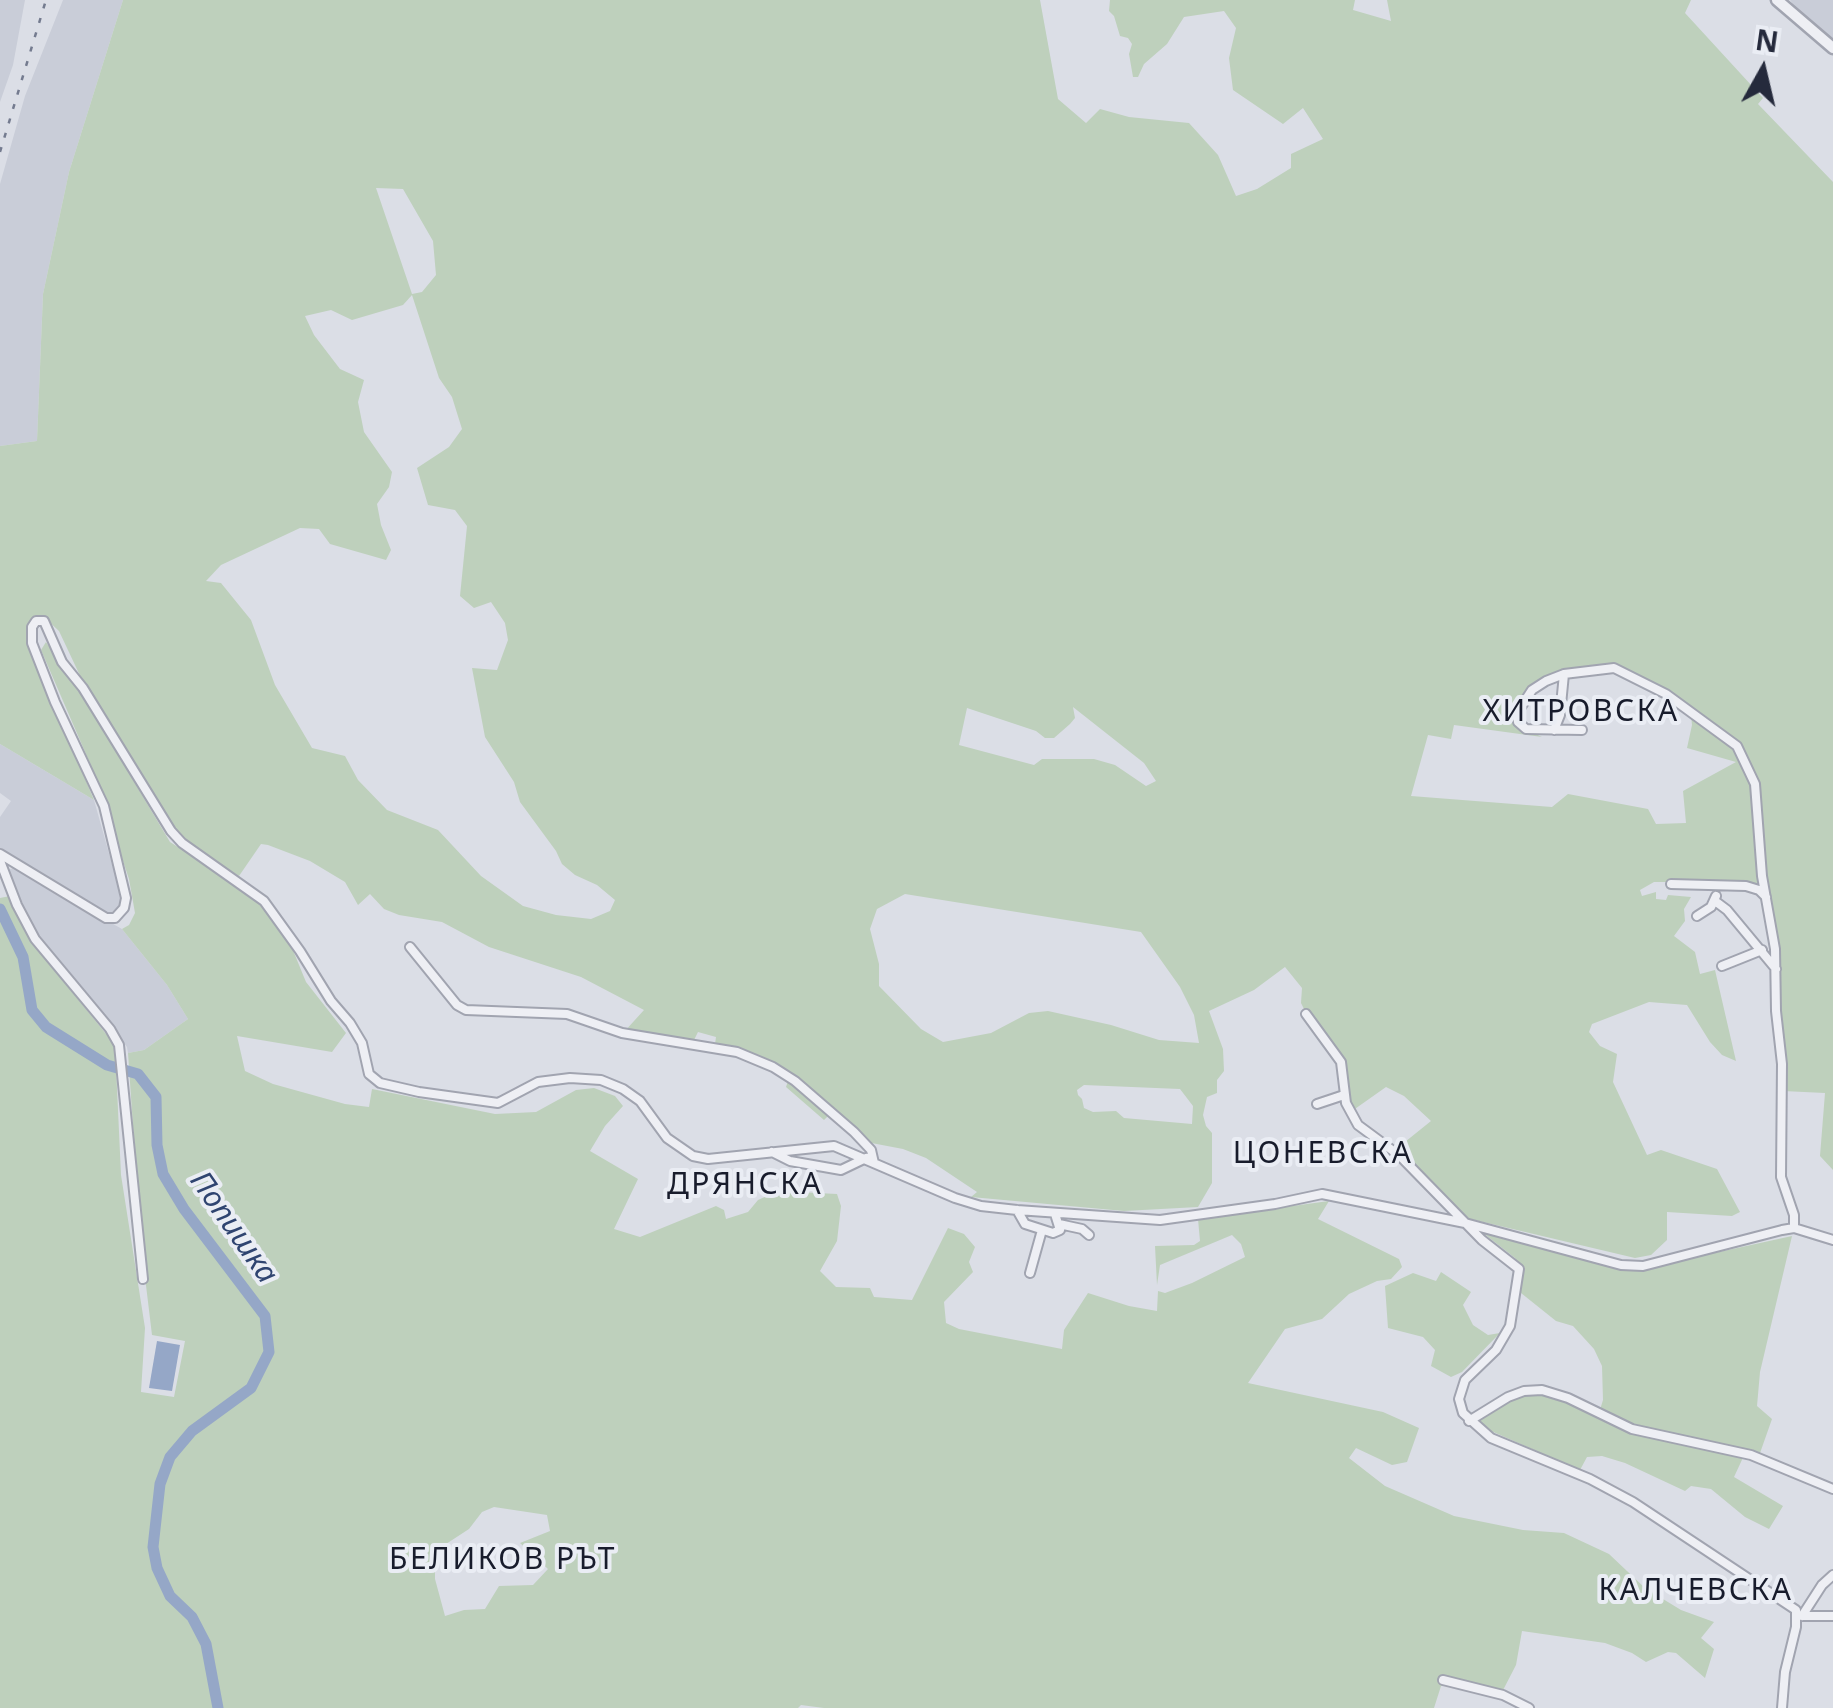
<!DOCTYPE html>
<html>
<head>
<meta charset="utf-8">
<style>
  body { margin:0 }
  #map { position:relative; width:1833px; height:1708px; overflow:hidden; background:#dbdee6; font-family:"Noto Sans",sans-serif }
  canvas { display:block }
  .north { position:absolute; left:1713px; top:20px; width:100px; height:100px; -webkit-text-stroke:8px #eaedf4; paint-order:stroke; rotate:8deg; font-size:28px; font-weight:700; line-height:40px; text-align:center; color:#252a3c }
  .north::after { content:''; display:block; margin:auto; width:35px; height:45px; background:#252a3c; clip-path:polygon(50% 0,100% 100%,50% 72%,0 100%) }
</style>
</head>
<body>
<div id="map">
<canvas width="1833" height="1708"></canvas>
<div class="north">N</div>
</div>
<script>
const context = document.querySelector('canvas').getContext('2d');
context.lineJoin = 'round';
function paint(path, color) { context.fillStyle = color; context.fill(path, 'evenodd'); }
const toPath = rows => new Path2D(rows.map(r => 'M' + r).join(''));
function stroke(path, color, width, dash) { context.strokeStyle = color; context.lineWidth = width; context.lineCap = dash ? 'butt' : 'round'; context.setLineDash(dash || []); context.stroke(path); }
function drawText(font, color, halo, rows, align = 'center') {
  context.font = font + ' "Noto Sans",sans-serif'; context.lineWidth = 8; context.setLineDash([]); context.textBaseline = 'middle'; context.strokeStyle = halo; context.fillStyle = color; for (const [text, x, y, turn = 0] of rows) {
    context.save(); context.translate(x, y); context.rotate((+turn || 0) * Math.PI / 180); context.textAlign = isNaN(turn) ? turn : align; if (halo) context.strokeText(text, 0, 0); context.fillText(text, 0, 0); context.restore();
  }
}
paint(toPath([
  [0,0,25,0,13,65,0,102],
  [63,0,123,0,69,172,43,294,37,441,0,446,0,184,25,96],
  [1790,0,1833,0,1833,40,1802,16],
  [0,744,94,800,117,882,122,908,115,916,103,914,0,859,0,817,11,801,0,793],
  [13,868,122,929,167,985,188,1019,144,1050,128,1053,127,1047,36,935,12,884,8,870]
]), '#c9cdd8');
paint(toPath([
  [123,0,1040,0,1058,99,1086,123,1100,109,1129,117,1189,123,1218,155,1236,196,1257,189,1291,168,1291,154,1323,139,1303,108,1283,124,1233,90,1229,58,1236,28,1224,11,1184,17,1167,44,1144,64,1138,77,1133,77,1129,54,1132,44,1128,38,1120,36,1114,16,1109,11,1110,0,1355,0,1353,10,1391,21,1387,0,1691,0,1685,13,1763,98,1758,104,1833,182,1833,1170,1820,1156,1825,1093,1783,1091,1776,960,1755,820,1761,891,1671,882,1654,882,1640,890,1642,896,1656,892,1656,899,1666,900,1668,895,1691,897,1684,909,1685,921,1674,936,1695,952,1700,974,1715,970,1736,1061,1722,1055,1710,1042,1687,1005,1649,1002,1592,1024,1589,1032,1600,1046,1617,1054,1613,1082,1647,1155,1661,1150,1717,1169,1740,1212,1732,1216,1667,1212,1667,1240,1651,1255,1635,1258,1462,1217,1395,1150,1431,1121,1404,1096,1386,1087,1352,1111,1344,1067,1309,1019,1301,1003,1302,988,1285,967,1254,990,1209,1011,1223,1049,1224,1071,1217,1080,1217,1093,1207,1097,1203,1115,1206,1126,1212,1133,1212,1183,1198,1207,1124,1211,971,1197,977,1192,926,1158,903,1149,861,1141,835,1109,827,1108,829,1115,824,1120,786,1087,790,1075,715,1044,716,1037,698,1032,694,1040,624,1032,644,1010,581,977,489,947,442,922,399,915,384,909,370,894,358,905,345,882,310,861,268,845,261,844,239,876,211,859,187,842,171,823,83,682,59,631,44,617,33,620,26,639,94,800,0,744,0,446,37,441,43,294,69,172],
  [376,188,403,189,433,241,436,275,422,292,412,294],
  [412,295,439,378,452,397,462,429,449,447,417,468,428,505,455,510,467,526,460,596,474,608,491,602,505,623,508,640,497,670,472,668,485,737,514,782,520,802,556,851,562,864,575,875,597,885,615,900,610,911,591,919,556,915,523,906,481,876,438,830,387,810,358,780,345,756,312,748,275,685,251,620,221,583,206,581,221,565,300,528,319,529,330,544,386,560,391,550,381,525,377,504,389,487,392,472,364,432,358,402,364,380,340,369,314,335,305,316,331,310,352,320,403,305],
  [1623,670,1691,715,1692,725,1687,748,1736,762,1683,791,1686,823,1656,824,1648,809,1568,794,1552,807,1411,796,1428,735,1451,739,1454,725,1542,737,1527,730,1517,721,1537,685,1577,671],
  [1073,707,1144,763,1156,781,1146,786,1115,765,1094,759,1042,759,1034,765,959,745,967,708,1036,731,1045,738,1054,738,1070,724,1075,718],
  [905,894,1141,932,1180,987,1194,1015,1199,1043,1159,1040,1111,1025,1048,1011,1029,1013,991,1033,943,1042,921,1029,879,986,879,964,870,929,877,909],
  [1084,1085,1180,1089,1193,1106,1192,1124,1124,1118,1116,1111,1093,1112,1084,1108,1082,1099,1078,1095,1077,1090],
  [46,642,93,713,170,842,276,909,306,982,346,1033,332,1052,237,1036,245,1071,273,1084,345,1104,369,1107,372,1089,495,1114,536,1112,576,1090,594,1088,615,1096,623,1106,605,1126,590,1151,638,1179,614,1229,640,1237,716,1206,724,1210,726,1219,748,1212,758,1200,778,1191,837,1194,841,1206,837,1241,820,1271,836,1287,870,1288,874,1297,912,1300,948,1228,964,1234,975,1247,969,1262,973,1272,944,1302,946,1323,959,1329,1062,1349,1064,1330,1088,1293,1129,1306,1157,1311,1158,1291,1165,1293,1192,1283,1245,1257,1241,1244,1232,1235,1160,1265,1157,1285,1155,1246,1194,1245,1200,1241,1198,1219,1329,1201,1318,1219,1399,1259,1402,1267,1391,1279,1377,1281,1349,1294,1322,1319,1285,1329,1248,1383,1383,1412,1419,1428,1407,1462,1392,1465,1356,1448,1349,1458,1385,1486,1454,1516,1523,1530,1564,1533,1609,1554,1645,1588,1681,1610,1714,1622,1701,1638,1714,1649,1705,1678,1676,1653,1668,1652,1646,1662,1632,1653,1605,1643,1522,1631,1516,1665,1500,1696,1452,1686,1441,1686,1434,1708,824,1708,801,1705,798,1708,0,1708,0,898,10,896,31,941,115,1045,121,1175,145,1328,141,1392,174,1397,185,1341,152,1335,141,1244,128,1053,144,1050,188,1019,167,985,122,929,129,925,135,913,129,879,92,768,41,650],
  [494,1507,547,1515,550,1531,520,1543,548,1569,533,1585,499,1586,485,1609,464,1610,445,1616,435,1579,435,1545,446,1544,469,1529,482,1512],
  [1488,1232,1621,1269,1719,1252,1792,1236,1760,1372,1757,1406,1772,1419,1760,1453,1747,1449,1734,1477,1783,1506,1769,1529,1745,1517,1711,1489,1691,1486,1685,1491,1625,1463,1602,1456,1587,1457,1580,1470,1491,1431,1472,1416,1491,1404,1542,1388,1599,1413,1603,1400,1602,1366,1594,1349,1573,1326,1556,1321,1521,1293,1521,1273,1515,1258,1483,1233],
  [1441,1272,1471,1292,1463,1305,1473,1325,1488,1335,1500,1333,1462,1372,1451,1377,1431,1366,1435,1350,1423,1337,1388,1328,1385,1286,1413,1273,1436,1281]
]), '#bed0bc');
paint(toPath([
  [157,1341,180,1345,172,1391,149,1388]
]), '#95a7c7');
stroke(toPath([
  [0,909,23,957,32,1010,46,1027,107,1065,138,1074,156,1097,157,1145,163,1174,184,1209,265,1316,269,1352,251,1388,192,1431,170,1457,160,1484,153,1547,157,1568,170,1596,192,1617,206,1644,218,1708]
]), '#95a7c7', 11);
const minor = toPath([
  [1554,730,1560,715,1564,674],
  [1582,730,1526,729,1518,722,1517,713,1532,690,1546,681,1564,674,1614,668,1666,694,1737,746,1755,784,1762,876,1775,949,1776,1011,1782,1064,1781,1177,1794,1215,1794,1228],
  [0,854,106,918,115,918,124,908,126,898,104,806,55,702,32,643,32,627,36,621,44,621,62,662,83,688,171,831,182,843,264,901,300,951,331,1001,350,1023,362,1043,369,1074,380,1083,419,1092,498,1103,538,1082,570,1078,601,1080,623,1089,640,1101,667,1138,693,1156,708,1159,834,1146,955,1198,981,1206,1017,1210,1160,1220,1275,1204,1322,1194,1465,1223,1621,1265,1643,1266,1782,1230,1794,1228,1833,1240],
  [0,861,17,905,35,939,110,1029,119,1045,143,1279],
  [1671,884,1746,886,1759,890,1766,897],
  [1715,901,1727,910,1776,969],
  [1697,916,1711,907,1716,896],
  [410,947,457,1005,466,1010,567,1014,622,1033,737,1052,773,1067,795,1081,854,1132,871,1150,874,1163],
  [1722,966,1762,950],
  [1306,1014,1341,1062,1346,1103,1358,1125,1400,1156,1482,1240,1519,1269,1510,1326,1496,1350,1465,1380,1459,1399,1463,1413,1491,1438,1590,1479,1633,1502,1796,1610,1796,1627,1785,1672,1782,1708],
  [1317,1104,1344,1095],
  [772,1152,790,1161,841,1170,866,1158],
  [1017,1210,1025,1224,1053,1233,1060,1230,1055,1214],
  [1059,1224,1082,1229,1089,1235],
  [1030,1273,1042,1230],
  [1469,1421,1508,1397,1524,1391,1542,1390,1568,1398,1632,1429,1751,1455,1833,1489],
  [1802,1616,1822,1585,1833,1575],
  [1802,1616,1833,1616],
  [1443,1680,1503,1695,1529,1708]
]);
const tertiary = toPath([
  [1777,0,1833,48]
]);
stroke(minor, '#a1a4b0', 12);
stroke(tertiary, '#a1a4b0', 15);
stroke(minor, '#eeeff4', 8);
stroke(tertiary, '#eeeff4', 10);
stroke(toPath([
  [0,152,46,0]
]), '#747b8f', 2.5, [5, 10]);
context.letterSpacing = '2.5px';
drawText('30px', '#181c2c', '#eaedf4', [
  ["ХИТРОВСКА",1581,712],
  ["ЦОНЕВСКА",1323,1154],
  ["ДРЯНСКА",745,1185],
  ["БЕЛИКОВ РЪТ",503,1560],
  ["КАЛЧЕВСКА",1696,1591]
]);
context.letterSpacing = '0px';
drawText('italic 30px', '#2f4470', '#eaedf4', [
  ["Попишка",233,1228,55]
]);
</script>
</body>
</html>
